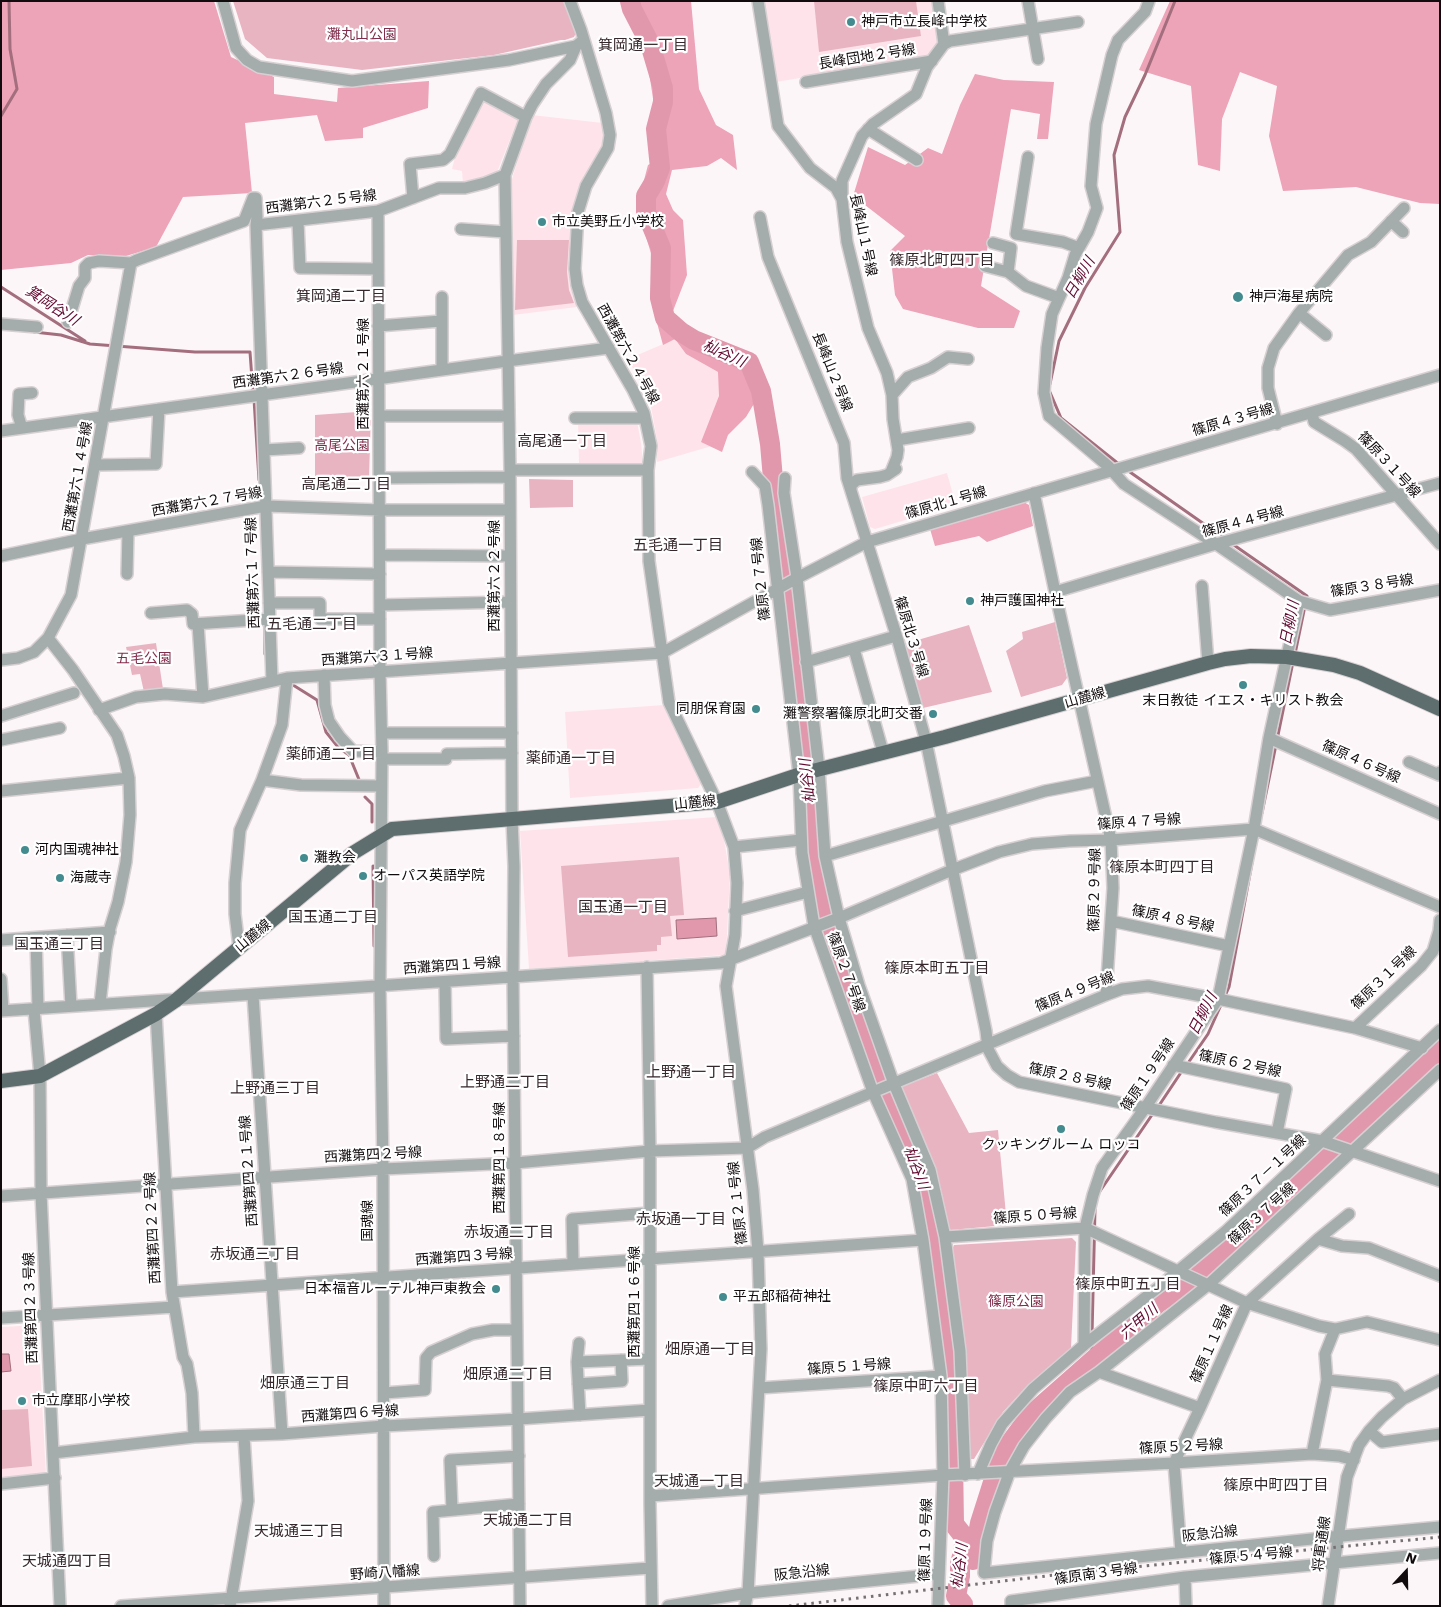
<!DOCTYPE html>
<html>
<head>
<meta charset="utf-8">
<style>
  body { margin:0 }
  #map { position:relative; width:1441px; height:1607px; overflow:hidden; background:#fdf6f8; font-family:"Work Sans",sans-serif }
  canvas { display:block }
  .frame { position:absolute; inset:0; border:2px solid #110b0d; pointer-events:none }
  .north { position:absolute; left:1381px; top:1547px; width:50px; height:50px; -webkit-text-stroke:4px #fff; paint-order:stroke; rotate:21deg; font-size:14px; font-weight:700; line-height:20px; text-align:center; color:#110b0d }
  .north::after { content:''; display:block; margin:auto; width:18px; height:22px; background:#110b0d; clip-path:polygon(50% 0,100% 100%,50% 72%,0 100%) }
</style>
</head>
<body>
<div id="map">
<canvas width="1441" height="1607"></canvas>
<div class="frame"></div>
<div class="north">N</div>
</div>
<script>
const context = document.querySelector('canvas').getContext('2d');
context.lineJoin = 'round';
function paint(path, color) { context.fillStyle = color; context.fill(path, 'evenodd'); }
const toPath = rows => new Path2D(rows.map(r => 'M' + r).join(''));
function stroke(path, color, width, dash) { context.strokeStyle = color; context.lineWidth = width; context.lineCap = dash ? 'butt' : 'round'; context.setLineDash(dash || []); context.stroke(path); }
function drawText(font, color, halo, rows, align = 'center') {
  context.font = font + ' "Work Sans","Noto Sans JP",sans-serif'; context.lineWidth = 4.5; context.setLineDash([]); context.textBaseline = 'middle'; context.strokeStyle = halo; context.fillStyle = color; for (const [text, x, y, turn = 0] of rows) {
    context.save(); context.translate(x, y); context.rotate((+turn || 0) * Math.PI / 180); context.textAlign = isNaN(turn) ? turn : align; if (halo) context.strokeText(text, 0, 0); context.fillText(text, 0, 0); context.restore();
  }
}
paint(toPath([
  [762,1,934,1,941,43,932,56,776,82],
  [484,99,519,117,497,172,481,181,463,184,462,171,452,169,455,157],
  [532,115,603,123,605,137,603,146,578,191,573,212,569,271,570,286,577,307,513,315,511,182],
  [675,339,686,354,718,372,727,403,712,446,657,462,657,440,650,401,628,359],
  [578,421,637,421,641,443,643,463,579,463],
  [947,473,956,505,875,529,870,527,862,497],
  [664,705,702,783,698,788,570,798,565,712],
  [716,817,722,829,730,874,726,955,529,969,520,831],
  [38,1325,46,1475,1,1480,1,1327]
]), '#fee4ea');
paint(toPath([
  [233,1,567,1,576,33,574,37,565,40,561,40,494,55,362,70,267,58,245,39],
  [814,1,916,1,921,36,819,52],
  [517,240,569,240,567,272,569,290,574,303,515,310],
  [371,411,369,478,315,477,315,415],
  [529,479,573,480,573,507,530,508],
  [1055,622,1067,678,1062,685,1021,697,1006,651,1023,639,1022,632],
  [969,625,992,692,923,708,904,644],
  [156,643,163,689,144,692,140,674,132,675,126,647],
  [679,857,684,915,670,916,672,936,661,937,661,945,657,945,657,951,568,957,561,866],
  [937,1073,969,1133,998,1130,1007,1225,951,1230,947,1227,901,1092,903,1086],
  [1072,1238,1076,1242,1071,1348,1068,1353,1027,1386,1003,1412,974,1459,971,1459,968,1455,952,1250,954,1245],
  [28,1409,32,1466,1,1469,1,1410]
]), '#e9b4c2');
paint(toPath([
  [1,1,214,1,231,57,274,77,274,94,337,102,338,88,429,81,428,108,363,128,363,138,325,141,317,115,245,123,252,193,183,197,156,247,126,256,88,255,71,263,1,270],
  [623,1,691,1,699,89,716,125,733,135,737,170,721,158,707,166,672,170,666,194,673,210,683,220,687,275,671,316,670,331,689,344,713,341,741,351,753,369,755,402,746,417,728,435,722,452,701,442,719,396,718,372,686,354,675,339,663,345,650,297,653,260,637,207,648,165,664,157,663,140,659,138,647,59],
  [1170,1,1440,1,1440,204,1420,203,1356,187,1283,191,1269,136,1277,86,1240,72,1222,119,1220,171,1198,165,1191,86,1139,70],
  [975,74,1004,80,1054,82,1048,139,1037,139,1040,114,1011,109,981,286,1020,311,1014,328,978,328,903,309,895,295,890,251,905,236,865,205,854,193,868,147,905,165,928,148,942,154,960,105],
  [1022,501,1029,505,1033,526,987,542,979,536,935,546,930,529]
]), '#eda3b8');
const water = toPath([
  [716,918,717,936,677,939,676,920,716,918],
  [1,1354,9,1354,11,1371,1,1372,1,1354]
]);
paint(water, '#e198ad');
stroke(water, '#a36e7d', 1);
stroke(toPath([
  [1,116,17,89,10,49,9,1],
  [1,287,85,341],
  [34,332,61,335,90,344,195,352,250,352,253,393],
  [1050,384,1059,341,1085,288,1120,232,1114,155,1125,117,1145,75,1175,1],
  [1049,390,1061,418,1120,465],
  [254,399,259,480],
  [1127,470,1224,538],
  [1231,543,1307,596,1307,600],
  [265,626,265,654],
  [1295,654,1305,606],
  [293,685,317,700,326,732,338,747,349,755,360,782],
  [365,797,372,804,372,822],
  [1262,813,1293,662],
  [373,866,374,946],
  [1186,1066,1208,1034,1229,987,1252,863],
  [1158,1107,1182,1071],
  [1098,1194,1154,1112],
  [1092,1335,1095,1209],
  [1092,1362,1092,1344]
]), '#a36e7d', 3);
stroke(toPath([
  [630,1,632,9,650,44,663,88,663,102,656,129,660,168,655,181,646,196,646,212,661,248,660,298,665,318,681,332,694,340,749,362,761,391,770,444,773,479,795,657,809,786,812,842,823,909,846,989,877,1076,924,1186,932,1222,952,1393,954,1524,965,1538,963,1552,960,1564,960,1576,956,1596,963,1604],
  [973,1560,980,1523,1002,1454,1031,1415,1158,1303,1183,1286,1277,1204,1440,1049]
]), '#e198ad', 20);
const minor = toPath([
  [223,1,236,48,247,60,259,67,352,81,509,60,576,46,581,42],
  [570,1,581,30,606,113,610,135,608,148,586,186,578,212,575,269,577,285,582,302,633,390,644,413,651,446,648,470,649,561,669,702,717,802,734,847,737,883,735,935,726,986,753,1190,758,1252,761,1349,748,1593,745,1606],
  [758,1,778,126,810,168,836,188,842,199,847,242,868,328,887,373,892,395,893,419,898,450,897,457,891,472],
  [1028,1,1038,59],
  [1149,1,1145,12,1118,40,1112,55,1096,124,1091,186,1097,208,1088,232,1075,255,1068,278,1052,314,1047,348,1044,393,1049,416,1108,466,1124,484,1216,544,1299,601,1330,610,1440,590],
  [944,44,950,41,1078,22],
  [806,82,932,61],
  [868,129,917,160],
  [1028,157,1016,234,1063,242,1079,248],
  [842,197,842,181,862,136,873,124,916,94,927,67,944,44,938,1],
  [413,198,410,164,443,160,450,154,481,93,526,117],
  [378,211,380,672,382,752,380,986,383,1169,384,1606],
  [760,217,768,257,844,443,847,478,898,641,926,741,986,1031,988,1049,997,1066,1007,1075,1019,1082,1215,1122,1322,1141,1440,1181],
  [298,221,300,268,378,269],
  [1391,221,1403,232],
  [256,225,378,211,439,188,465,188,485,183,505,175],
  [461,229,505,232],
  [993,243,1011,248,1008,272,1026,286,1059,298],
  [131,263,137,260,244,221,253,198,256,198,257,217,256,225,272,681],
  [985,266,1008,272],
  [442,297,442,370],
  [1299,313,1326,335],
  [68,322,79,286,85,278,85,267,89,263,99,261,131,263],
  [1,324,37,327],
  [378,326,441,321],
  [892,395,908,377,931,368,948,357,968,359],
  [1312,413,1314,422,1345,441,1356,449,1440,544],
  [379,416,508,416],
  [575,418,645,418],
  [1277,424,1268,388,1268,368,1274,348,1299,313,1348,255,1371,242,1404,208],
  [22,428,18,415,19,394,32,393],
  [1,431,507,361,609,348],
  [897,440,969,428],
  [264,450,299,448],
  [95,465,156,464,159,409],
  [510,470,648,470],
  [752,472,765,486,768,505,799,775,802,853,814,926,873,1092,912,1179,923,1240,941,1376,943,1475,938,1606],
  [379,478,510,477],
  [785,478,784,493,797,578,819,769,825,856,839,918,859,985,894,1084,930,1170,945,1237,960,1351,965,1475],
  [851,491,851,485,857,480,880,477,887,475,896,469],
  [1034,493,1055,592,1111,840,1113,888,1106,995],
  [380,555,510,556],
  [1,556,82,539,266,506,380,510,510,510],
  [268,572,380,574],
  [127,574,128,531],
  [1202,586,1208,663],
  [1055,592,1216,544,1440,483],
  [269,603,320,603,320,619,380,619],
  [380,605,510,602],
  [151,613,187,610,192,614,193,624,270,619],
  [198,624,203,697],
  [48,638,73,670,117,735,124,756,129,778,130,815,126,862,118,902,110,928,106,949,100,1004],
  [854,649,883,752],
  [1,660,18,658,34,652,48,638,71,595,131,263],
  [806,662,896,636],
  [324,675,325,705,329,721,340,737,353,751,382,752],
  [99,710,136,697,165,694,203,697,287,678,662,653,797,578,867,542,1440,375],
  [1,716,74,693],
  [382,733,512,733],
  [1269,738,1440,814],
  [1,740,60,728],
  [382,759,446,759,447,754,512,753],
  [1409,762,1439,775,1440,772],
  [262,780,282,725,287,678],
  [1,791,129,778],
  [734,847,801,840],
  [825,856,1045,791,1097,781],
  [735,911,808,892],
  [1111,921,1229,946],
  [67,935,71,1006],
  [36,938,38,1009],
  [1,940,110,932],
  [239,947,235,914,235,883,240,830,262,780,301,785,381,786],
  [647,967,650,1151,650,1504,652,1606],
  [1,979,3,1011],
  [445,982,446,1039,514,1036],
  [253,995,282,1434],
  [34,1009,40,1076,41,1193,60,1606],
  [1,1011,721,963,839,918,952,870,999,852,1032,844,1070,841,1111,840,1254,829,1440,907],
  [156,1014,172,1292,183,1357,187,1364,192,1393,194,1437],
  [1355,1028,1421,966,1433,951,1439,931,1440,920],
  [1173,1065,1286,1089,1277,1133],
  [1440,1070,1208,1285,1099,1372,1070,1392,1046,1418,1024,1446,1010,1471,995,1512,987,1541,984,1573,1331,1537,1440,1527],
  [1,1196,383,1169,515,1163,650,1151,747,1148,765,1137,1106,995,1122,989,1148,986,1218,999,1355,1028,1422,1048],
  [945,1237,1085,1228,1247,1303,1319,1326,1335,1329,1367,1322,1440,1340],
  [1318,1239,1349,1214],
  [573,1264,572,1219,650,1213],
  [172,1292,923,1240],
  [1,1318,174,1307],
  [579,1343,577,1362,580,1415],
  [1084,1345,1085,1228,1093,1195,1102,1168,1145,1108,1218,999,1254,829,1269,738,1299,601],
  [577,1362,650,1359],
  [1099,1372,1200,1408],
  [1327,1380,1388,1386,1394,1388,1403,1399],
  [578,1384,622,1381,621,1360],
  [759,1388,941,1376],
  [384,1393,425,1390,426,1358,431,1352,472,1334,493,1330,517,1330],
  [1369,1431,1382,1442,1440,1434],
  [53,1453,194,1437,282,1434,384,1426,519,1419,650,1410],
  [1312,1454,1327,1380,1325,1354,1335,1329],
  [978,1474,991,1444,1002,1424,1033,1389,1084,1345,1160,1286,1225,1232,1440,1030],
  [1,1484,55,1478],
  [650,1496,943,1475,1174,1463,1312,1454,1339,1456,1354,1460],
  [452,1510,450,1460,519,1456],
  [1181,1552,1174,1463,1200,1408,1247,1303,1318,1239,1342,1246,1369,1248,1440,1276],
  [434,1556,433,1512,519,1504],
  [1185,1577,1186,1606],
  [121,1606,650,1568],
  [230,1606,248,1501,244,1436],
  [520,1606,513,977,514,866,512,819,510,470,505,175,526,117,532,105,546,84,570,60,576,46],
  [668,1606,748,1593,939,1574],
  [1011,1606,1011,1601,1185,1577,1440,1553],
  [1328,1606,1347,1477,1359,1445,1369,1431,1382,1417,1403,1399,1440,1380]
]);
const major = toPath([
  [1,1081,40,1076,156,1014,175,1001,353,853,392,829,717,802,801,774,945,737,1208,663,1225,659,1251,656,1287,657,1334,665,1360,673,1440,709]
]);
stroke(minor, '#d7d0d2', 14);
stroke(major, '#d7d0d2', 16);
stroke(minor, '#a4acac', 11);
stroke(major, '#5e6d6d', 14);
stroke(toPath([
  [789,1606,1072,1573,1440,1537]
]), '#767072', 3, [2.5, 5]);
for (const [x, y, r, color] of [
  [851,22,5,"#438b8e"],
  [542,222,5,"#438b8e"],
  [1238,297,6,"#438b8e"],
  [970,601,5,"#438b8e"],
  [1243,685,5,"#438b8e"],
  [756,709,5,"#438b8e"],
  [933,714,5,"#438b8e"],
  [25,850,5,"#438b8e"],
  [304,858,5,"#438b8e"],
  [363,876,5,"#438b8e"],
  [60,878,5,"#438b8e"],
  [1061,1129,5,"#438b8e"],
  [496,1289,5,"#438b8e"],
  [723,1297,5,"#438b8e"],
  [22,1401,5,"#438b8e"]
]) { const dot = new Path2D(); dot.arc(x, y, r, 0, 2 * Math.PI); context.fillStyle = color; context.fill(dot); stroke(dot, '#fff', 2); }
drawText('14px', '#110b0d', '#fff', [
  ["神戸市立長峰中学校",861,22],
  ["市立美野丘小学校",552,222],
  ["神戸海星病院",1249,297],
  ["神戸護国神社",980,601],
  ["末日教徒 イエス・キリスト教会",1243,701,"center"],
  ["同朋保育園",746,709,"right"],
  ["灘警察署篠原北町交番",923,714,"right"],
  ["河内国魂神社",35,850],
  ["灘教会",314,858],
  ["オーパス英語学院",373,876],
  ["海蔵寺",70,878],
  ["クッキングルーム ロッコ",1061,1145,"center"],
  ["日本福音ルーテル神戸東教会",486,1289,"right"],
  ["平五郎稲荷神社",733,1297],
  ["市立摩耶小学校",32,1401]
], 'left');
drawText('14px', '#812c4b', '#fff', [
  ["灘丸山公園",362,35],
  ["高尾公園",342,446],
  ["五毛公園",144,659],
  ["篠原公園",1016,1302]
]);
drawText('14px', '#110b0d', '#fff', [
  ["長峰団地２号線",867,57,-9],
  ["西灘第六２５号線",321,202,-7],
  ["長峰山１号線",863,235,78],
  ["西灘第六２４号線",628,354,61],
  ["長峰山２号線",832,372,68],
  ["西灘第六２１号線",364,374,-90],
  ["西灘第六２６号線",288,376,-8],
  ["篠原４３号線",1233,420,-16],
  ["篠原３１号線",1389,465,47],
  ["西灘第六１４号線",78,477,-80],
  ["西灘第六２７号線",207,502,-10],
  ["篠原北１号線",946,503,-16],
  ["篠原４４号線",1243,522,-15],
  ["西灘第六１７号線",253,573,-92],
  ["西灘第六２２号線",495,576,-90],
  ["篠原２７号線",761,579,-96],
  ["篠原３８号線",1372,586,-9],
  ["篠原北３号線",911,637,73],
  ["西灘第六３１号線",377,657,-4],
  ["山麓線",1085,698,-16],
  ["篠原４６号線",1361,762,24],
  ["山麓線",695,803,-6],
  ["篠原４７号線",1139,822,-4],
  ["篠原２９号線",1095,890,-89],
  ["篠原４８号線",1173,919,12],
  ["山麓線",253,936,-40],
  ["西灘第四１号線",452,966,-4],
  ["篠原２７号線",846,972,70],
  ["篠原３１号線",1384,978,-44],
  ["篠原４９号線",1075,992,-22],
  ["篠原６２号線",1240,1064,12],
  ["篠原１９号線",1148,1075,-56],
  ["篠原２８号線",1070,1077,12],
  ["西灘第四２号線",373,1155,-3],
  ["西灘第四１８号線",500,1158,-90],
  ["西灘第四２１号線",249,1171,-94],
  ["篠原３７－１号線",1263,1176,-43],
  ["篠原２１号線",738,1203,-96],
  ["篠原３７号線",1262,1214,-42],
  ["篠原５０号線",1035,1216,-4],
  ["国魂線",368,1221,-90],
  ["西灘第四２２号線",153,1228,-93],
  ["西灘第四３号線",464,1257,-4],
  ["西灘第四１６号線",635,1302,-90],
  ["西灘第四２３号線",31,1308,-92],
  ["篠原１１号線",1212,1344,-66],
  ["篠原５１号線",849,1367,-4],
  ["西灘第四６号線",350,1414,-4],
  ["篠原５２号線",1181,1447,-3],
  ["阪急沿線",1210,1534,-6],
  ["篠原１９号線",926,1540,-88],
  ["将軍通線",1322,1544,-82],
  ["篠原５４号線",1251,1556,-5],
  ["野崎八幡線",385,1573,-4],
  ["阪急沿線",802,1573,-6],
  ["篠原南３号線",1096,1574,-8]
]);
drawText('15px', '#35272b', '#fff', [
  ["箕岡通一丁目",643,46],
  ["篠原北町四丁目",942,261],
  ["箕岡通二丁目",341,297],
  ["高尾通一丁目",562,442],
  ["高尾通二丁目",346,485],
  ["五毛通一丁目",678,546],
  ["五毛通二丁目",312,625],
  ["薬師通二丁目",331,755],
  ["薬師通一丁目",571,759],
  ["篠原本町四丁目",1162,868],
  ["国玉通一丁目",623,908],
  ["国玉通二丁目",333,918],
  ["国玉通三丁目",59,945],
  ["篠原本町五丁目",937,969],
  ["上野通一丁目",691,1073],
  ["上野通二丁目",505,1083],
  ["上野通三丁目",275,1089],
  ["赤坂通一丁目",681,1220],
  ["赤坂通二丁目",509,1233],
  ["赤坂通三丁目",255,1255],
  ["篠原中町五丁目",1128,1285],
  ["畑原通一丁目",710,1350],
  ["畑原通二丁目",508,1375],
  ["畑原通三丁目",305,1384],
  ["篠原中町六丁目",926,1387],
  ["天城通一丁目",699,1482],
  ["篠原中町四丁目",1276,1486],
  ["天城通二丁目",528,1521],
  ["天城通三丁目",299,1532],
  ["天城通四丁目",67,1562]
]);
drawText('italic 15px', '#620b31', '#fff', [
  ["日柳川",1080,278,-60],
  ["箕岡谷川",52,306,33],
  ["杣谷川",724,354,24],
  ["日柳川",1290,623,-79],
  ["杣谷川",808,781,-97],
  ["日柳川",1203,1014,-63],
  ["杣谷川",916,1168,69],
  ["六甲川",1139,1322,-41],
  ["杣谷川",960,1566,-83]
]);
</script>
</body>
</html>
